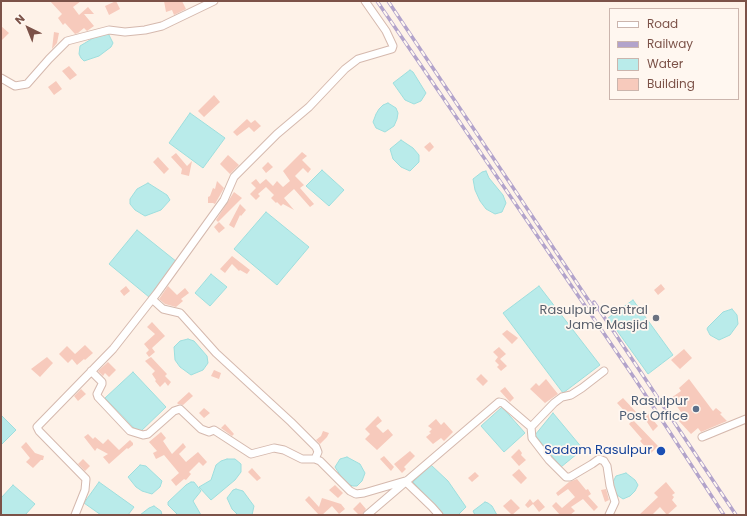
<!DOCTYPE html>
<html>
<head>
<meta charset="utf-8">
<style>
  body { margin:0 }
  #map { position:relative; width:747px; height:516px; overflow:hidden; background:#fef2e8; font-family:Poppins,sans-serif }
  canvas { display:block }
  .frame { position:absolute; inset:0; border:2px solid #7c5248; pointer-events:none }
  .legend { position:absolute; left:609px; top:8px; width:130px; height:92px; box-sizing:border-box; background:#fff7f0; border:1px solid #cbb5ad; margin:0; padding:5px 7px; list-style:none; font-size:12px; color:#7c5248 }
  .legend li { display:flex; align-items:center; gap:8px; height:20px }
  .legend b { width:20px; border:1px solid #cbb5ad }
  .north { position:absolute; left:8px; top:8px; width:40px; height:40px; -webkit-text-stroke:3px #fff7f0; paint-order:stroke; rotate:317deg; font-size:11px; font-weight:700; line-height:16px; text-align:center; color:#7c5248 }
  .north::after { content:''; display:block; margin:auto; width:14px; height:18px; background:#7c5248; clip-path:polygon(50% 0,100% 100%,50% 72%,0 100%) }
</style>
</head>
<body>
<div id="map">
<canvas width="747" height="516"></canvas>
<div class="frame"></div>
<ul class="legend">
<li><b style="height:5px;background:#fff"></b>Road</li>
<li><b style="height:5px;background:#b2a3cb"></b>Railway</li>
<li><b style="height:11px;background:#b9ebea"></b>Water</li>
<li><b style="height:11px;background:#f7cabc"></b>Building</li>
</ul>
<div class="north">N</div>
</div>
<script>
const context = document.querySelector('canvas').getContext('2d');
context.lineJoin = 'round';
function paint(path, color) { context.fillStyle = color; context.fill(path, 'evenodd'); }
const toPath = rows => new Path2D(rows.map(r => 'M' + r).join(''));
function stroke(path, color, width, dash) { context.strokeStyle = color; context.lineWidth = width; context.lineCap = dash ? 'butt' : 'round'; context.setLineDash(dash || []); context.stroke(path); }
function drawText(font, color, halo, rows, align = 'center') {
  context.font = font + ' Poppins,sans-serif'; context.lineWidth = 3.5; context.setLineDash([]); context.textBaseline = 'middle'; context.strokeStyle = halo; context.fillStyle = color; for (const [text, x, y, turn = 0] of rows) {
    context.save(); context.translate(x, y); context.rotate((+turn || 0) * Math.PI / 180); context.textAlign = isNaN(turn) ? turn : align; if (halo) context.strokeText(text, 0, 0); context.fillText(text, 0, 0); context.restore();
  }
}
const water = toPath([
  [108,33,113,43,111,47,99,56,84,61,81,58,79,54,80,46,100,34,108,33],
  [410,70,413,72,426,93,421,101,414,104,405,100,393,83,410,70],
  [388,103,396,108,398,113,397,119,394,126,385,132,376,128,373,122,376,114,379,109,383,105,388,103],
  [190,113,225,138,203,168,169,143,190,113],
  [401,140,413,148,419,155,419,162,410,171,401,167,393,159,390,149,401,140],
  [322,170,344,190,329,206,306,186,322,170],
  [486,171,489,178,503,195,506,203,502,212,495,214,486,209,480,201,475,190,473,179,482,172,486,171],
  [148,183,167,195,170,200,161,210,145,216,135,210,130,204,130,199,137,189,148,183],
  [266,212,309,247,277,285,234,249,266,212],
  [137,230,177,262,149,297,109,264,137,230],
  [211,274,227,287,210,306,195,293,211,274],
  [539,286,600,365,563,393,503,313,539,286],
  [633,300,673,355,648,374,608,318,633,300],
  [732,309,737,315,738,324,730,335,719,340,710,335,707,329,708,327,723,312,732,309],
  [188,339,194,341,207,356,208,363,203,370,191,375,180,367,175,360,174,347,180,341,188,339],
  [133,372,166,407,139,433,105,398,133,372],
  [502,407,525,433,504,452,481,426,502,407],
  [553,413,583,449,561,467,535,435,553,413],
  [1,415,16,430,2,444,1,443,1,415],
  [347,457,360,464,365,473,362,481,357,486,353,486,350,485,342,478,335,467,340,459,347,457],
  [227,459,235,459,241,464,241,472,235,480,211,500,199,487,211,480,216,465,221,461,227,459],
  [140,465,146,466,162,481,160,487,152,494,142,491,136,487,128,477,140,465],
  [431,465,448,481,466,507,458,515,444,515,413,482,431,465],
  [626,473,635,480,638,485,635,491,630,496,623,499,617,495,612,484,616,476,626,473],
  [99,482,134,507,128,515,101,515,84,503,99,482],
  [191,482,194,482,201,491,193,501,201,515,178,515,168,505,168,502,186,485,191,482],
  [13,485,35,504,25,515,1,515,1,498,13,485],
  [236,489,243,491,254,506,252,515,238,515,232,509,227,498,233,490,236,489],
  [485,502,488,503,492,506,497,515,475,515,473,511,485,502],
  [154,506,161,511,162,515,140,515,149,508,154,506]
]);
paint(water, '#b9ebea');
stroke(water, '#9ededd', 1);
paint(toPath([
  [50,1,81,1,73,7,79,15,88,7,94,14,84,14,94,26,87,31,84,28,78,33,75,34,65,23,63,25,58,18,62,14],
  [116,1,120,9,109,15,105,6],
  [164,1,182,1,186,9,174,15,172,10,166,12],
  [1,26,9,33,1,41],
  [54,32,59,33,57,43,52,49],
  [69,66,77,75,70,80,62,71],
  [56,81,62,89,54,95,48,87],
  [214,95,220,102,204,117,198,111],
  [247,119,251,123,255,120,261,126,254,132,249,127,237,136,233,132],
  [430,142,434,147,429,152,424,147],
  [302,152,307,156,302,160,311,169,308,173,303,168,295,176,304,185,300,188,314,204,310,207,294,189,284,198,294,210,283,204,281,206,277,202,276,203,271,198,274,195,266,187,258,194,260,196,256,200,250,194,256,188,251,183,256,179,260,184,266,179,273,186,277,181,283,187,290,181,283,171],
  [176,153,187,166,192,161,189,176,181,174,182,169,171,157],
  [228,155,239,165,230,174,220,164],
  [158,157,169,169,164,174,153,162],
  [268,162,273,167,266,173,262,168],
  [217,181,224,188,215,204,213,203,208,203,208,197,210,196,213,188,215,189],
  [234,192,242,198,218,222,216,220],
  [240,204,246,210,241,216,240,215,234,228,229,225],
  [219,222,225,228,219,233,214,227],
  [232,256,250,270,247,274,240,270,239,271,232,264,225,273,220,269],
  [661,284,665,289,658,295,654,290],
  [126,286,130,291,124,296,120,291],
  [168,286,177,295,185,288,189,293,181,299,183,301,176,307,165,304,159,299],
  [152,322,165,336,152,348,155,352,149,357,146,353,149,350,144,344,155,334,147,327],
  [507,330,518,338,512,344,502,334],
  [85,345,93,353,85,360,84,359,77,365,72,359,68,363,59,354,67,346,75,354],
  [499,347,506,354,500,359,507,366,501,371,497,367,499,365,495,361,498,357,493,352],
  [684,349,692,358,680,369,671,360],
  [47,357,53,363,40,377,31,369],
  [151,357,167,374,165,376,171,382,168,386,165,382,160,387,155,381,156,380,152,374,155,371,145,361],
  [108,362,116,370,109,377,105,373,103,376,98,371],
  [214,370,221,373,219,379,211,376],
  [481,374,488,381,483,386,476,379],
  [546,379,558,394,545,403,530,389,536,383,539,386],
  [689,379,713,411,716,408,722,413,720,414,727,421,701,432,698,428,691,434,678,420,683,415,671,398,681,391,679,388],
  [505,387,514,398,510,402,500,391],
  [81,389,86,394,78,401,74,396],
  [189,392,193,396,183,405,178,404,177,403],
  [623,398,637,413,631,418,617,403],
  [204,408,210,413,204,418,199,413],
  [645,410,658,426,653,431,641,413],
  [378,416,382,421,376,426,383,433,388,429,393,435,377,450,365,439,370,434,365,429],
  [436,419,441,425,444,422,453,432,444,441,441,438,433,444,426,437,431,433,429,432,432,429,428,426],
  [633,420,658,446,651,453,640,441,642,439,629,424],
  [225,424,234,434,232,436,221,428],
  [323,431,329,433,327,437,320,444,316,440,321,436],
  [161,432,166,438,163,441,172,454,183,443,186,447,179,454,186,462,198,452,207,462,203,466,199,462,189,472,191,474,186,480,184,479,176,486,171,480,179,473,164,455,156,459,153,453,157,451,149,442],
  [88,434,93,439,95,437,103,444,108,439,119,450,130,440,133,443,133,445,128,449,127,448,109,464,103,457,108,454,97,448,95,451,84,437],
  [26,442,35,453,44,456,43,460,41,460,33,468,26,462,30,458,21,447],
  [519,449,522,453,521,455,526,460,519,466,511,457],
  [410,451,415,456,404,467,406,469,402,473,394,464],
  [384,456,394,467,391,471,380,459],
  [83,459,90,466,85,471,78,464],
  [252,468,261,478,257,481,248,472],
  [519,469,527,478,521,484,512,475],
  [475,472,479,476,472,482,468,478],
  [577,479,586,490,588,489,591,494,588,496,598,507,594,511,583,499,571,507,575,511,570,515,560,515,552,506,556,502,562,508,575,497,568,489,558,496,556,493,569,482],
  [666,482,675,493,672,495,674,497,672,500,677,506,667,515,660,507,652,515,639,515,658,497,654,493],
  [335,485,343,493,338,498,329,490],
  [606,489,609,500,605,502,601,490],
  [309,496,319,507,322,498,341,504,345,509,339,514,332,506,322,515,319,515,305,500],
  [511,499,520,508,512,515,503,506],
  [530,499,533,503,538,499,545,507,539,512,533,504,528,508,525,505],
  [360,502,366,509,362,515,359,515,353,509]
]), '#f7cabc');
const minor = toPath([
  [1,78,15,86,27,84,49,59,67,41,109,30,125,32,145,30,162,26,214,1],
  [152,299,163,309,180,313,182,315,216,353,291,422,316,447,318,452,315,459],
  [91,371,102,382,102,384,97,394,98,397,130,431,143,435,148,434,174,411,180,409,201,429,209,432,214,430,251,454,274,448,284,450,302,459,315,459,320,461,350,491,356,494,364,493,405,481,432,507,439,515],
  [604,371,582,388,571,395,562,397,554,403,531,427,532,438,549,460,566,477,570,477,592,464,599,459,604,461,607,466,610,486,615,502,609,515],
  [702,437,746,419],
  [75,515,85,490,86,479,39,431,37,427,113,349,157,293,224,200,234,177,277,134,309,107,345,69,358,59,392,49,393,46,386,31,365,1],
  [367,515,499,402,503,403,531,427]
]);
stroke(minor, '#d5b9ae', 9);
stroke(minor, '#fff', 7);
const rail = toPath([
  [377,1,635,379,724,515],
  [388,1,595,310],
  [594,302,736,515]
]);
stroke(rail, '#b2a3cb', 3.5);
stroke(rail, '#fff7f0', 2, [6]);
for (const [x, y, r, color] of [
  [656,318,4,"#6b7280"],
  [696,409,4,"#5c6f8a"],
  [661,451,5,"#1a4fb4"]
]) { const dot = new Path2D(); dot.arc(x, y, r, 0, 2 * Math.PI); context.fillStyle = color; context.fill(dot); stroke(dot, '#fff7f0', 1.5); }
drawText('13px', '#5b616d', '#fff7f0', [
  ["Rasulpur Central",648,311],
  ["Jame Masjid",648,326]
], 'right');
drawText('13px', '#4e5e75', '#fff7f0', [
  ["Rasulpur",688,402],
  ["Post Office",688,417]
], 'right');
drawText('13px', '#164399', '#fff7f0', [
  ["Sadam Rasulpur",652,451]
], 'right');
</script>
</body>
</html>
